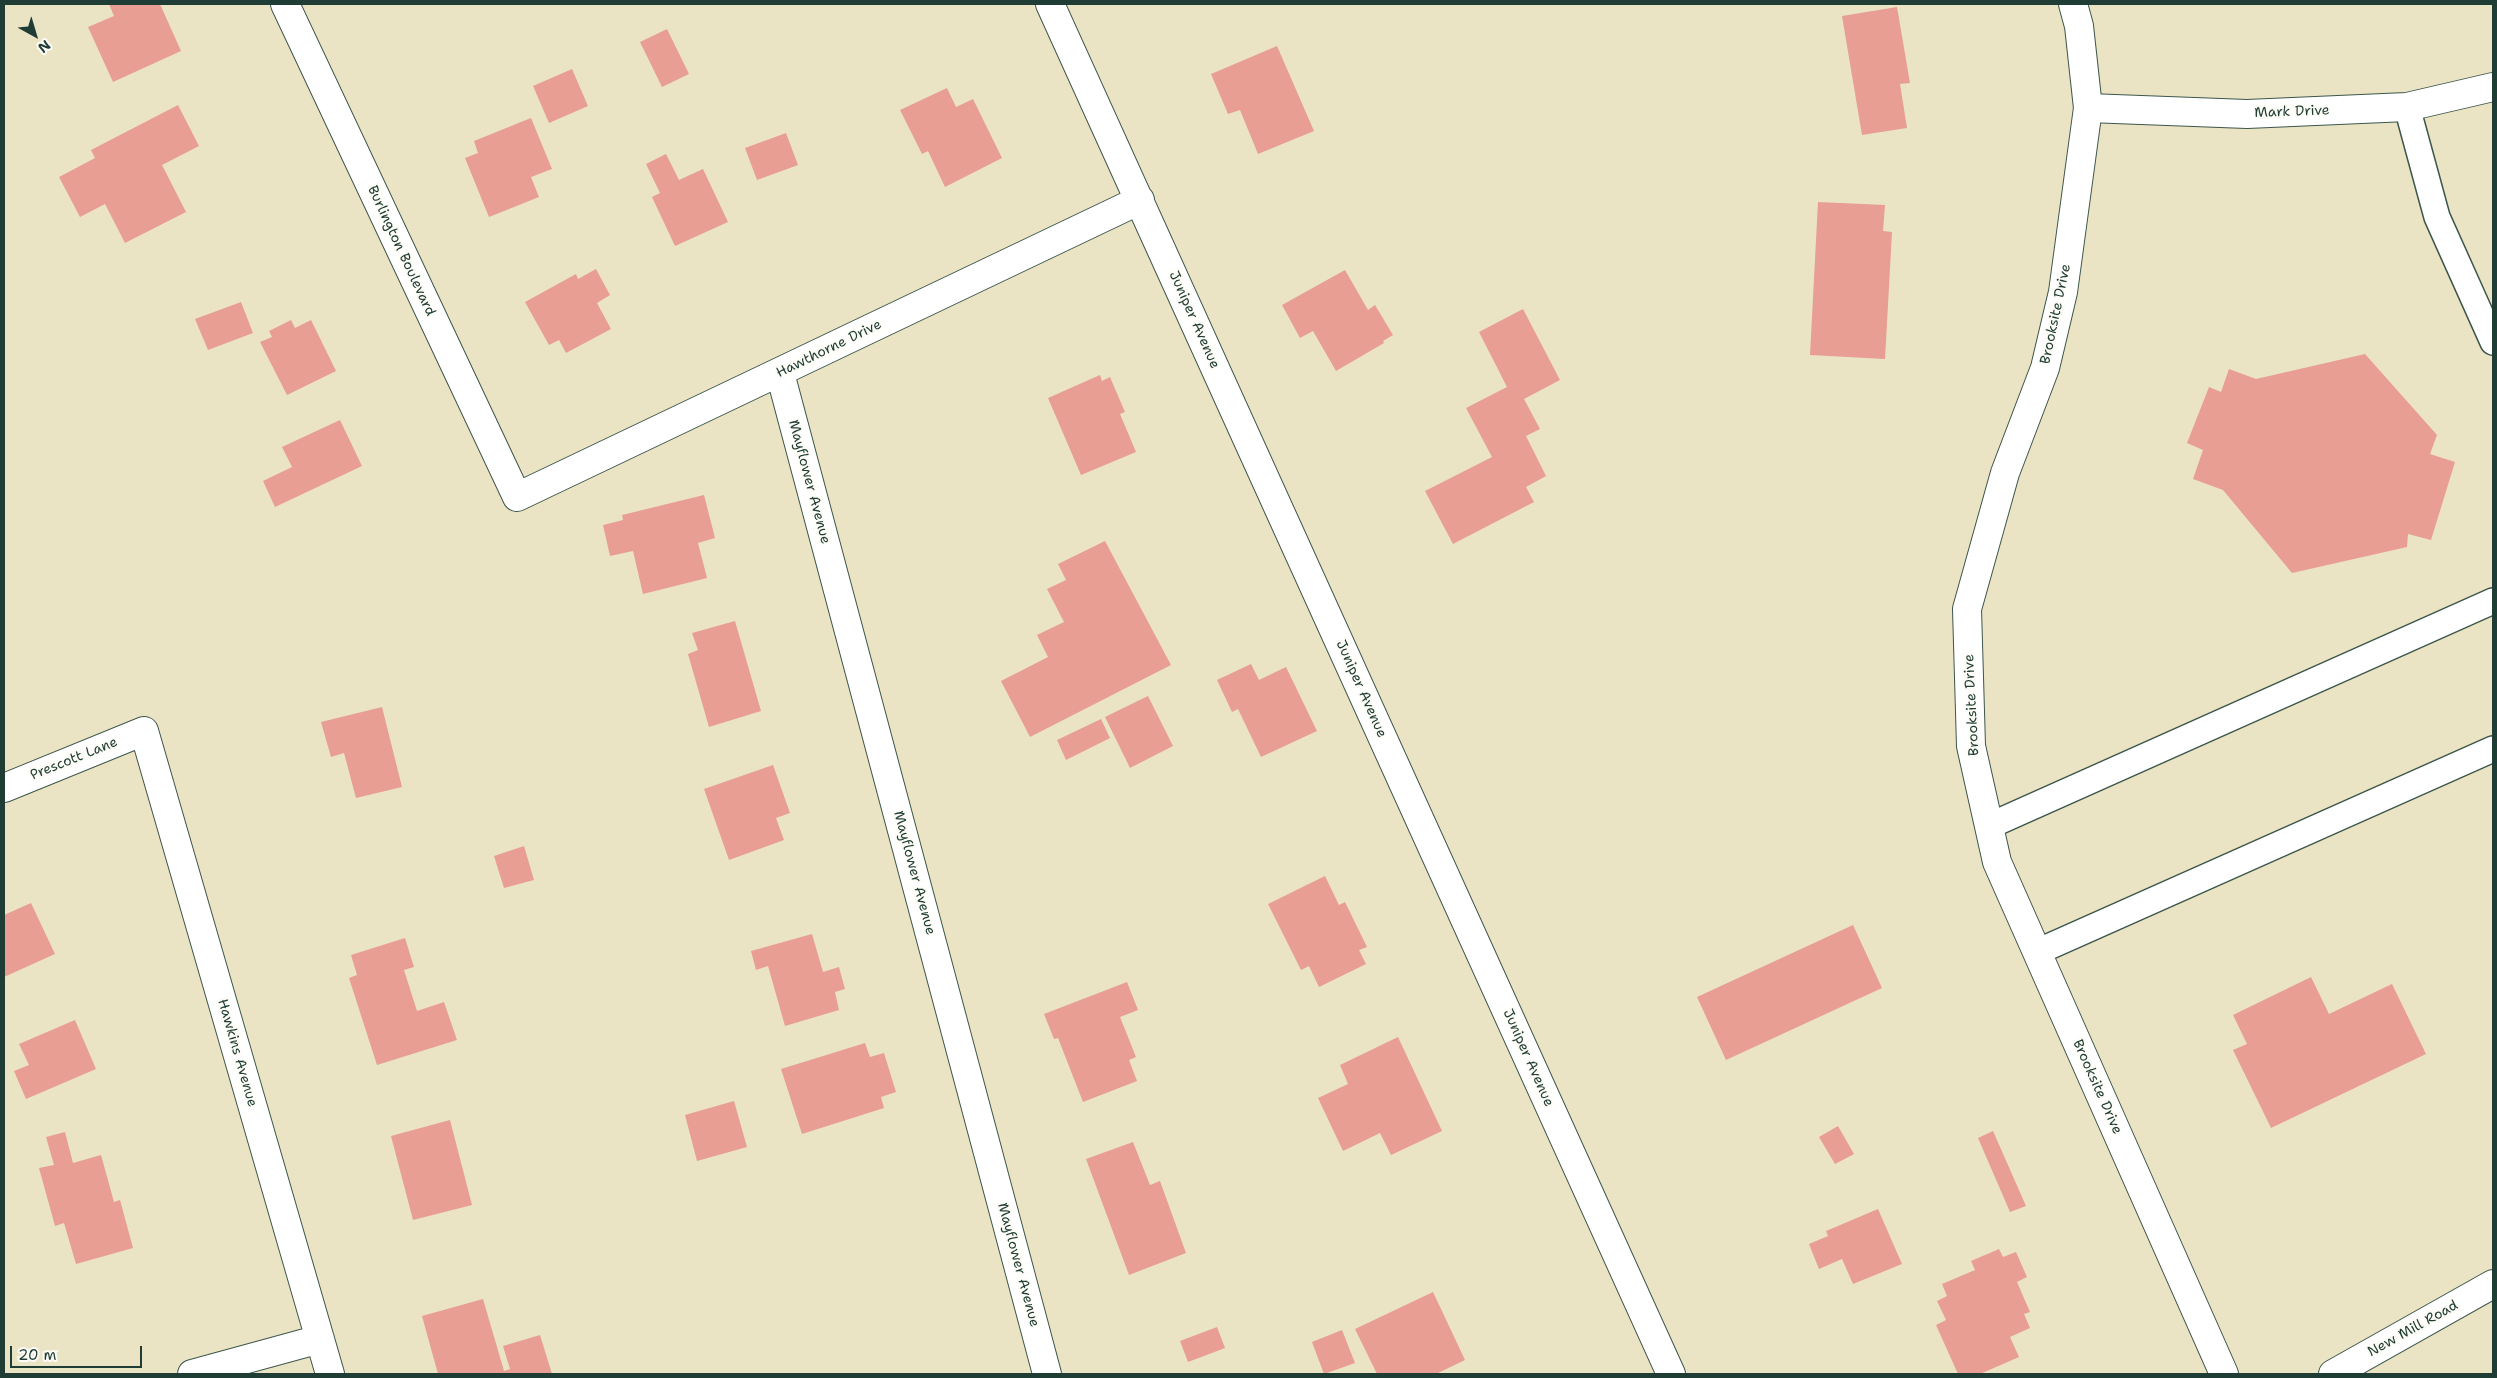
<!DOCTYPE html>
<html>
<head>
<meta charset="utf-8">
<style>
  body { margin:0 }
  #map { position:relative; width:2497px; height:1378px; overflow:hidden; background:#eae4c5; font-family:"Shantell Sans",sans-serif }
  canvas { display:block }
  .frame { position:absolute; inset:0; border:5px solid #1f3d34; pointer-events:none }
  .north { position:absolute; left:10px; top:10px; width:50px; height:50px; -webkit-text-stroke:4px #fdfcf7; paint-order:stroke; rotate:141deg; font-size:14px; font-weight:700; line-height:20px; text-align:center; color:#1f3d34 }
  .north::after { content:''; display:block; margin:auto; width:18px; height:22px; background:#1f3d34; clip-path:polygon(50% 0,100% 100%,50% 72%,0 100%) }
  .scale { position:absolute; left:10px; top:1346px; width:132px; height:22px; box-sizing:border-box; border:2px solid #1f3d34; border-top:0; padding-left:6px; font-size:15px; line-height:18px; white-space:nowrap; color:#1f3d34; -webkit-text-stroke:4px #fdfcf7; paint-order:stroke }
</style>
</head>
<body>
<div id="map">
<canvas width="2497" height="1378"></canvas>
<div class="frame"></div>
<div class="north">N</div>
<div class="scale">20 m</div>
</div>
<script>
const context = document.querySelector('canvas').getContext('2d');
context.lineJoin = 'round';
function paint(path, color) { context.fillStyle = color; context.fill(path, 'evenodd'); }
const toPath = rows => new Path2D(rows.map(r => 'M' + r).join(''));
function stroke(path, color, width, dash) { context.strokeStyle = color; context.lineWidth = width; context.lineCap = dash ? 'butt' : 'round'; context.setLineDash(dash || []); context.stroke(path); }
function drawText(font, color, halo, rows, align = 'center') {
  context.font = font + ' "Shantell Sans",sans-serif'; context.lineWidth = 4.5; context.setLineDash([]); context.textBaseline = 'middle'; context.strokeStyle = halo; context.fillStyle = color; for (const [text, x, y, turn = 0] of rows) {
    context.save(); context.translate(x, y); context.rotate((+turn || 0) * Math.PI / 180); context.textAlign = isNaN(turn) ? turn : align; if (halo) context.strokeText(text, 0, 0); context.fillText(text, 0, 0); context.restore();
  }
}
paint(toPath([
  [109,4,160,4,181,51,113,82,88,27,114,16],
  [1897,7,1910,83,1900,84,1907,128,1862,135,1842,16],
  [667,29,689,74,662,87,640,42],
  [1277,46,1314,131,1258,154,1240,110,1228,114,1211,74],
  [572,69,588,106,549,123,533,86],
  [947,88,956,107,973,99,1002,158,945,187,928,151,922,154,900,110],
  [178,105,199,146,162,165,186,212,125,243,105,204,80,217,59,177,95,158,91,150],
  [531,118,552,169,531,177,539,197,489,217,465,158,478,153,474,141],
  [786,133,798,165,757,180,745,148],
  [666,154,679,180,703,169,728,222,675,246,652,197,660,193,646,164],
  [1818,202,1885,205,1883,231,1892,232,1885,359,1810,355],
  [596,269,610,295,597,303,611,329,566,353,559,340,549,345,525,302,576,274,578,279],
  [1345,270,1368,310,1375,305,1393,335,1383,341,1384,343,1336,371,1313,331,1300,338,1282,305],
  [241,302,253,333,208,350,195,319],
  [1523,309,1560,380,1524,399,1540,429,1526,436,1546,476,1526,487,1534,502,1453,544,1425,491,1492,457,1466,408,1507,387,1479,332],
  [291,320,295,328,311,320,336,371,287,395,260,342,272,337,269,331],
  [2365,354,2437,435,2430,454,2455,462,2431,540,2408,534,2407,547,2292,573,2223,490,2193,479,2203,450,2187,443,2209,387,2221,392,2229,369,2256,379],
  [1100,375,1102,381,1110,377,1125,412,1120,414,1136,452,1081,475,1048,398],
  [340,420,362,466,275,507,263,481,292,467,282,447],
  [704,495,715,538,698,543,707,578,643,594,633,551,610,556,603,525,623,520,622,515],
  [1105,541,1171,665,1030,737,1001,681,1048,657,1037,635,1064,622,1047,589,1066,580,1058,564],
  [735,621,761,711,709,727,688,654,698,650,692,633],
  [1251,664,1259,680,1286,667,1317,731,1261,757,1238,709,1232,712,1217,680],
  [1148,696,1173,746,1130,768,1105,717],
  [382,707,402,787,356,798,344,753,331,757,321,722],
  [1101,719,1110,738,1066,760,1057,740],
  [773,765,790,813,776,818,784,840,729,860,704,789],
  [524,846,534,880,504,888,494,856],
  [1325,876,1339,905,1345,902,1367,947,1359,950,1366,964,1319,987,1309,966,1301,970,1268,904],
  [31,903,55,954,4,977,4,915],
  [1853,925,1882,988,1726,1060,1697,997],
  [812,934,823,972,839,967,845,989,835,992,839,1010,785,1026,768,966,756,970,751,951],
  [405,938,414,967,404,970,417,1011,444,1002,457,1040,377,1065,349,978,357,975,351,955],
  [2311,977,2329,1014,2392,984,2426,1054,2271,1128,2233,1050,2247,1044,2233,1015],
  [1127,982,1138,1010,1120,1017,1136,1057,1129,1060,1137,1081,1083,1102,1058,1038,1054,1039,1044,1014],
  [75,1020,96,1069,26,1099,14,1071,29,1065,19,1044],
  [1398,1037,1442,1131,1391,1155,1380,1133,1343,1151,1318,1098,1348,1084,1340,1065],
  [865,1043,870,1057,884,1053,896,1092,881,1097,884,1108,802,1134,781,1069],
  [734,1101,747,1147,697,1161,685,1115],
  [450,1120,472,1205,413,1220,391,1136],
  [1838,1126,1854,1154,1835,1164,1819,1137],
  [1993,1131,2026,1206,2010,1212,1978,1138],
  [65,1132,73,1163,101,1155,114,1202,120,1200,133,1248,76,1264,64,1223,55,1226,39,1168,54,1165,46,1137],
  [1133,1142,1150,1185,1160,1181,1186,1253,1129,1275,1086,1159],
  [1878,1209,1902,1264,1853,1284,1842,1259,1819,1269,1809,1244,1828,1236,1826,1231],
  [1999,1249,2003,1257,2016,1252,2027,1277,2017,1282,2030,1312,2024,1314,2030,1328,2010,1337,2019,1357,1980,1374,1958,1374,1936,1325,1946,1320,1937,1301,1947,1296,1942,1284,1975,1270,1971,1261],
  [1433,1292,1465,1360,1436,1374,1377,1374,1355,1329],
  [483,1299,504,1371,510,1369,503,1346,540,1335,552,1374,438,1374,422,1316],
  [1217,1327,1225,1348,1188,1362,1180,1341],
  [1342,1330,1355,1363,1324,1374,1312,1342]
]), '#e89e92');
const service = toPath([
  [2407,107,2437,217,2493,342],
  [1989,826,2493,601],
  [2037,952,2493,749]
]);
const minor = toPath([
  [285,4,517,497,1140,200],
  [1050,4,1671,1374],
  [2088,108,2247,114,2407,107,2493,87],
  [780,373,1047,1374],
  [4,788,144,731,330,1374],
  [192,1374,320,1339],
  [2333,1374,2493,1284]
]);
const tertiary = toPath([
  [2073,4,2079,26,2088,108,2063,292,2045,368,2005,473,1967,609,1971,746,1997,862,2224,1374]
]);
stroke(service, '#3d564a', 28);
stroke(minor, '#3d564a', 30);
stroke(tertiary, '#3d564a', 30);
stroke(service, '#fff', 25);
stroke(minor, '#fff', 28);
stroke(tertiary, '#fff', 28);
drawText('14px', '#1f3d34', '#fdfcf7', [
  ["Mark Drive",2292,112,-2],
  ["Burlington Boulevard",401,251,65],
  ["Brooksite Drive",2056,314,-78],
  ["Juniper Avenue",1194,320,66],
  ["Hawthorne Drive",829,349,-26],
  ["Mayflower Avenue",809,482,75],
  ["Juniper Avenue",1361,689,66],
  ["Brooksite Drive",1972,705,-93],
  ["Prescott Lane",74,759,-22],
  ["Mayflower Avenue",914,873,75],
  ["Hawkins Avenue",237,1053,74],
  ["Juniper Avenue",1528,1058,66],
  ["Brooksite Drive",2097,1087,66],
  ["Mayflower Avenue",1018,1265,75],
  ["New Mill Road",2413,1329,-29]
]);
</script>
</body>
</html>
